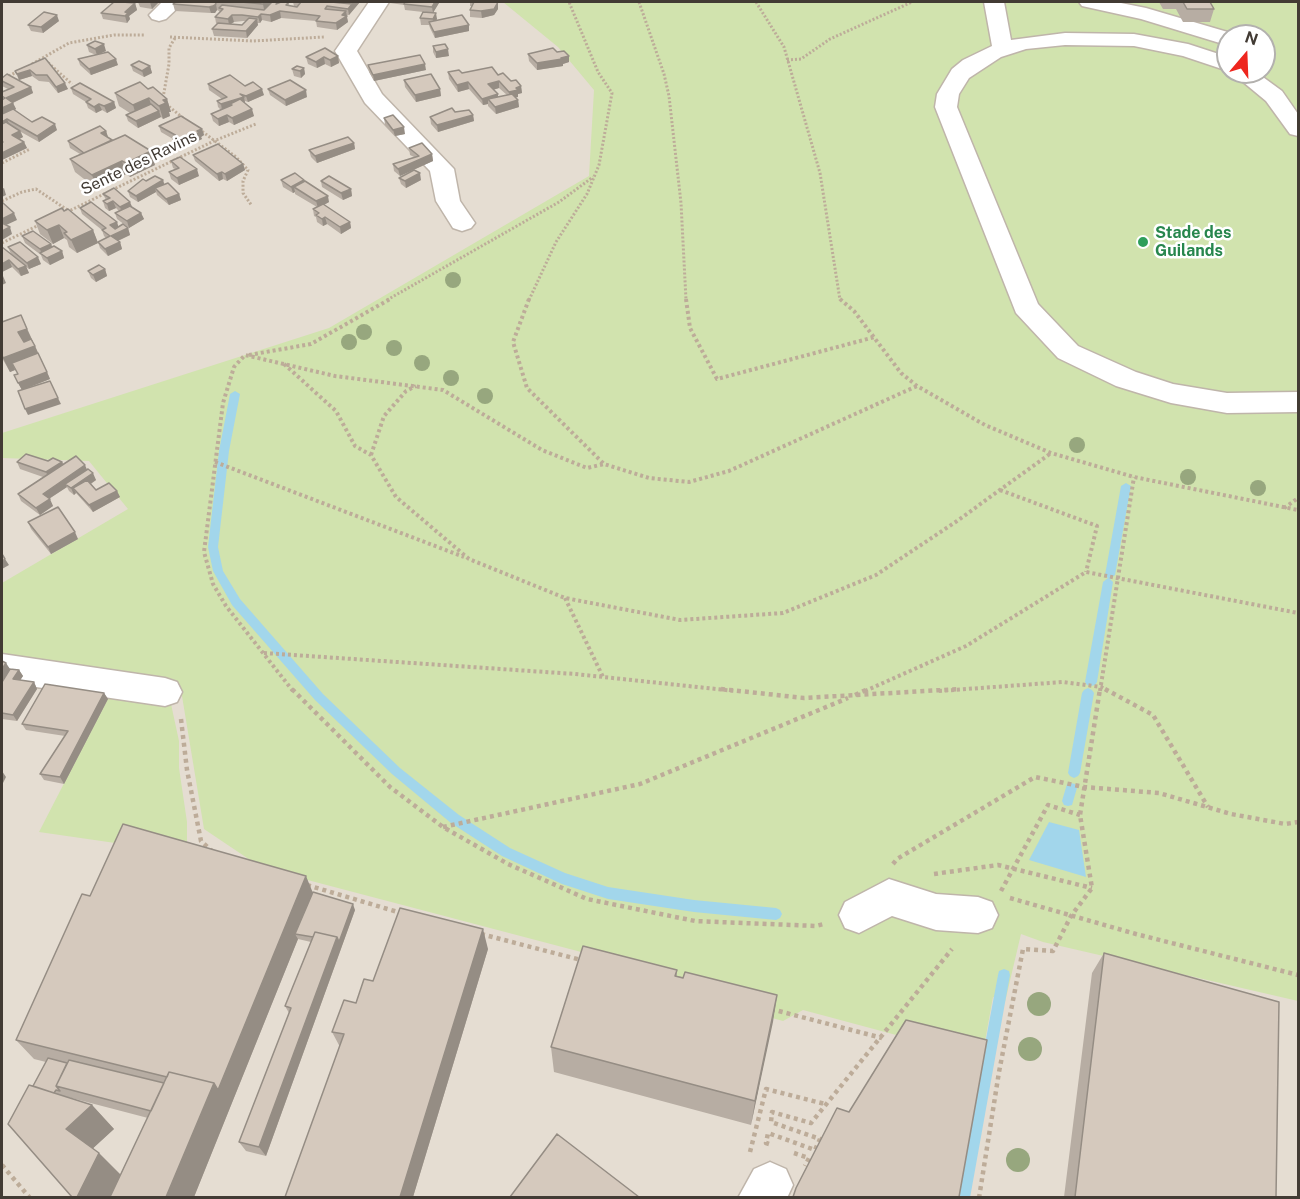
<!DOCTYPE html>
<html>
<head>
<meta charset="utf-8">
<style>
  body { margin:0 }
  #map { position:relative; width:1300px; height:1199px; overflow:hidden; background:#f1ebe4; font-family:"Public Sans",sans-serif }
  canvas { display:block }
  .frame { position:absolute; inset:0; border:3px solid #423b34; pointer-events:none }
  .north { position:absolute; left:1216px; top:24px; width:60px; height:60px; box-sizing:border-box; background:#fff; border:2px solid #b3b1ae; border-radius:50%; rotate:19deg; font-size:16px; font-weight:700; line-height:24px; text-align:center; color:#423b34 }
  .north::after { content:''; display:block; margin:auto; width:21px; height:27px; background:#ee261e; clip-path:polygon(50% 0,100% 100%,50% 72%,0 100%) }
</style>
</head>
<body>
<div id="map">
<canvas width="1300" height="1199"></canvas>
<div class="frame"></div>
<div class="north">N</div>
</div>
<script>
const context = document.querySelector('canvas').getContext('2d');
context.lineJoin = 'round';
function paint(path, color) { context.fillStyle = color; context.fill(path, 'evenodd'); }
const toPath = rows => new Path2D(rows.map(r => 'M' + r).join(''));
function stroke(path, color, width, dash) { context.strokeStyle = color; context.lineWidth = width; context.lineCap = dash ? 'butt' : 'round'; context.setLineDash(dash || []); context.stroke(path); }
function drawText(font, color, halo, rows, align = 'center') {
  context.font = font + ' "Public Sans",sans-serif'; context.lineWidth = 5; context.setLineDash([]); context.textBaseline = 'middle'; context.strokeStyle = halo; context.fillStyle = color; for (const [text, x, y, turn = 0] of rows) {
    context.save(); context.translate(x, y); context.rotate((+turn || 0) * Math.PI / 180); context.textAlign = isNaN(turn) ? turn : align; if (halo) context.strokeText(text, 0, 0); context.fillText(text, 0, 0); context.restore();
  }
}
paint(toPath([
  [2,2,1298,2,1298,1197,2,1197],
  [1228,36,1264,36,1264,72,1228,72]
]), '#e5ddd2');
paint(toPath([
  [503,2,1298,2,1298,1001,1043,942,1021,934,1005,1002,993,997,982,1058,803,1010,783,1021,639,981,623,963,262,868,204,829,181,690,2,662,2,583,128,509,89,461,2,458,2,433,329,328,589,176,594,90,558,47],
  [1228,36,1264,36,1264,72,1228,72],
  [112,690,158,697,171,704,179,741,179,768,187,822,187,861,136,846,39,832]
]), '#d1e3ae');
paint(toPath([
  [1049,822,1079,830,1086,877,1029,860]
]), '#a2d6eb');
paint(toPath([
  [235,391,240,394,229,451,218,547,223,571,240,599,323,694,400,768,459,815,510,848,565,873,608,887,694,900,776,908,780,910,782,914,780,918,776,920,694,912,608,899,562,884,502,856,451,823,392,774,315,700,232,605,213,571,208,547,219,451,230,394,235,391],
  [1126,483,1131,486,1115,575,1110,579,1113,582,1097,682,1095,685,1091,686,1087,685,1085,682,1103,582,1108,578,1105,575,1121,486,1126,483],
  [1088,688,1092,690,1094,693,1080,773,1078,776,1074,778,1070,776,1068,773,1082,693,1084,690,1088,688],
  [1071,783,1075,784,1077,788,1072,805,1068,806,1064,805,1062,801,1067,784,1071,783],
  [1004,969,1009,971,1010,975,970,1198,956,1198,998,975,999,971,1004,969]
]), '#a2d6eb');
const minor = toPath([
  [162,2,184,2,166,19,159,21,152,19,149,15,162,2],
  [369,2,389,2,357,51,382,94,454,169,460,201,475,223,471,228,462,231,453,228,436,201,430,171,365,103,335,51,369,2],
  [984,2,1004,2,1011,40,1065,33,1134,34,1188,44,1228,57,1228,71,1183,56,1134,46,1065,45,1026,49,1001,57,969,78,959,94,957,107,1038,304,1078,346,1136,372,1173,384,1227,393,1298,392,1298,412,1227,413,1171,403,1116,386,1058,358,1016,313,935,107,937,94,952,69,963,60,992,46,984,2],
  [1079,2,1116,2,1146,8,1231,33,1232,36,1228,36,1228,43,1223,44,1141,19,1082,6,1079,2],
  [1231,72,1256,72,1282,91,1298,114,1298,136,1290,134,1266,101,1231,72],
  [2,654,165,678,177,682,182,692,177,702,165,706,2,682,2,654],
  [889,879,936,894,978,897,992,902,998,915,992,928,978,933,936,930,892,916,859,933,845,928,839,915,845,902,889,879],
  [770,1162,786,1169,793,1185,787,1198,738,1198,754,1169,770,1162]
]);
stroke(minor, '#bfb5aa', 3);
stroke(toPath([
  [639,2,664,74,669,96,681,203,686,300],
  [756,2,784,47,820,173,840,300],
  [170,37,253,41,324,37],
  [45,60,72,84],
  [787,60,801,59,830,39,912,2],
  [32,64,69,43,114,35,145,35],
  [2,80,18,71],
  [163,98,169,64,169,48,175,38],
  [166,104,183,118],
  [199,129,236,157,248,170,243,181,243,193,252,206],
  [2,163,30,149],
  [112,190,216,140,256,124],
  [2,201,22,192,36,189,69,211],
  [67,212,106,193],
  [2,243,41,224],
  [387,300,559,202,593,177],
  [529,300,556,242,587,194,599,165,612,93,598,72,569,2]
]), '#bdac99', 3, [2, 2]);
stroke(toPath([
  [529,299,513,342,527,388,604,464,649,478,689,482,729,471,917,386],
  [686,299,690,328,717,379,875,337],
  [840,299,854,311,901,373,917,386,985,425,1051,453,1134,477,1298,510],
  [249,355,311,344,390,299],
  [284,364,336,411,355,446,371,455,396,497,469,559,565,598,680,620,783,613,876,575,957,521,1051,453],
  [371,455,384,416,406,391,416,386],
  [215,462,464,557],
  [1000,490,1097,526,1086,572],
  [1284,508,1298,498],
  [565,598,603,677],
  [264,653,575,674,735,691],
  [293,691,226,606,213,584,204,552,223,403,234,367,245,355,335,376,443,390,542,450,587,468,604,464],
  [865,691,966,646,1086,572,1298,613],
  [939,691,1063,682,1101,687,1108,691],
  [1100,691,1134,477]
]), '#bdac99', 4, [3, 3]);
stroke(toPath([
  [292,689,390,787,443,827,508,864,587,899,695,921,816,926,824,924],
  [721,689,804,698,960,689],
  [1105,689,1153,715,1208,807],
  [855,695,868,689],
  [181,719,187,770,201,841,213,852],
  [443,827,640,784,848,698],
  [893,864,897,859,1035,777,1084,787,1159,793,1231,814,1285,824,1298,822],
  [934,874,998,865,1092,888],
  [307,885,401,913],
  [1001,891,1048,805,1080,815],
  [1010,898,1136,934,1298,975],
  [481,934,581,960],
  [771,1009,882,1038],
  [769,1144,766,1143,768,1133,815,1150,820,1139,771,1122,772,1112,811,1123,952,949],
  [750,1152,766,1089,825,1104],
  [794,1153,809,1158,805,1166],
  [2,1165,30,1198],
  [979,1198,999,1072,1023,949,1053,951,1071,916,1092,888,1080,815,1100,689]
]), '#bdac99', 4.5, [4, 4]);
paint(minor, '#fff');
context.fillStyle = '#97a77e';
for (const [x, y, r] of [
  [453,280,8],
  [364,332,8],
  [349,342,8],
  [394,348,8],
  [422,363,8],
  [451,378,8],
  [485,396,8],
  [1077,445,8],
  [1188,477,8],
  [1258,488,8],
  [1039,1004,12],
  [1030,1049,12],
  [1018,1160,12]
]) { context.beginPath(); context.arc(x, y, r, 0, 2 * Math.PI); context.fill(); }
paint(toPath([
  [138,2,159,2,152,9,140,7],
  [176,2,289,2,289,6,294,6,293,2,360,2,349,15,346,15,348,22,337,30,317,27,316,21,281,18,271,22,262,20,260,23,257,23,258,25,247,38,214,36,212,29,217,24,216,23,215,17,220,12,219,11,217,10,215,13,211,13,175,11,173,4],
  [243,21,246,21,242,25,231,24,234,22],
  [389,2,438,2,439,3,433,12,437,19,436,20,469,31,435,38,430,28,429,25,421,25,420,18,423,12,405,10,404,5,390,3],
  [470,2,492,2,498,9,494,15,482,18,470,17,470,10,472,6,470,6],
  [1159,2,1210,2,1214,9,1210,22,1183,22,1176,9,1163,9],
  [135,3,137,10,129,16,130,19,127,23,103,19,101,13],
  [59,21,43,33,31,31,28,25],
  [87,45,106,51,99,54,118,65,91,75,80,65,78,59,96,55,89,52],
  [433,46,449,56,436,58,433,52],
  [557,52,569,62,563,64,563,66,537,70,529,61,528,54],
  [338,56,339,63,331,67,325,64,317,68,308,64,306,57],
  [45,58,68,89,58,93,49,82,39,81,32,76,19,80,15,71],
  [131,65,150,66,152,73,144,77,133,71],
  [368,65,426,70,374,81,369,72],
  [304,68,305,74,301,78,294,76,292,69],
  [448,72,498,75,521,86,522,93,518,94,518,97,515,97,518,100,519,107,496,114,488,106,488,104,483,105,469,89,458,92,449,79],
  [499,88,507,95,498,97,498,94,493,90],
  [2,78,31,87,33,93,13,103,16,109,15,110,32,122,57,130,39,142,21,132,23,137,19,139,24,142,27,148,2,160,2,92,8,89,2,86],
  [404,80,440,89,441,96,416,102,405,87],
  [208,84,245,86,264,95,248,102,245,101,245,103,254,116,234,125,229,122,219,126,213,121,211,114,221,110,218,107,217,101,222,99,209,90],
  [71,88,114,102,116,108,107,113,102,110,96,113,88,108,86,102,73,94],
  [148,89,167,99,171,112,169,112,170,116,163,119,161,117,138,128,128,121,126,115,130,113,119,106,115,93],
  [268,89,307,97,286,106,270,95],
  [455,112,473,115,474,121,438,132,431,124,430,117],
  [384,118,405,134,395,136,385,125],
  [159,126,202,129,204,135,201,137,202,139,181,149,175,146,173,139,161,132],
  [106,131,108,137,155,165,130,177,126,174,97,189,75,172,70,159,80,154,70,148,68,141],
  [354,143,355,149,317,163,311,157,309,150],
  [409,148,432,154,433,161,400,176,394,171,393,164,414,157,410,155],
  [193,155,243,164,245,170,227,181,223,179,219,181,195,161],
  [171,161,199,176,179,185,171,179,169,172,175,169,173,168],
  [399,178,421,180,406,188,401,184],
  [163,180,164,184,179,194,181,200,169,205,157,195,156,192,138,202,130,197,128,191],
  [281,180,304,180,305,182,329,202,324,205,350,222,351,228,341,234,327,224,323,226,317,222,316,217,314,216,313,209,317,207,295,194,295,192,293,193,283,187],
  [321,181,351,189,352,196,343,200,322,187],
  [103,194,132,207,141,213,144,219,129,228,117,219,115,213,119,211,116,208,109,211,105,208,103,201,106,200],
  [80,208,117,222,118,227,128,228,130,235,118,241,120,242,122,249,108,256,100,248,98,242,106,238,104,236,102,230,82,214],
  [64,211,93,230,98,243,77,253,69,247,67,240,64,238,53,244,40,234,35,221],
  [22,236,62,251,64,258,50,265,43,260,41,255,25,243],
  [2,247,11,254,8,247,41,264,29,269,26,267,29,273,21,276,12,267,2,272],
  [105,269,107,276,96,282,91,278,88,271],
  [21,315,50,379,22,390,14,375,18,374,15,370,10,372,2,358,2,322],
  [48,461,62,462,63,464,87,470,96,480,91,484,96,490,117,491,120,497,93,512,76,493,74,495,69,491,67,487,49,499,53,506,40,515,21,501,18,494,43,477,20,469,17,462],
  [28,522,78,539,51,554,31,529],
  [2,661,10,669,19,670,23,676,20,680,34,682,37,689,17,721,2,719],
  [104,693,108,699,64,784,44,780,40,774,65,736,26,730,22,724],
  [313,892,355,910,266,1156,246,1151,239,1142,289,1013,285,1006,311,942,298,939,194,1197,72,1197,46,1062,34,1059,16,1040,90,896],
  [60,1095,148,1118,120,1175,93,1148,114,1129,92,1105],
  [488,949,413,1197,285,1197,340,1047,332,1032,373,981],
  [1104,953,1276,1197,1064,1197,1092,973],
  [677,970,677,976,777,995,751,1125,554,1072,551,1047]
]), '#b7ada3');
paint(toPath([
  [150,2,159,2,152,9],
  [265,2,270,2,272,9,265,15,263,4],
  [351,2,360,2,349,15,348,9,352,4],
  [435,2,438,2,439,3,433,13,432,7],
  [498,2,498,9,494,15,482,18,481,11],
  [135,3,137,10,129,16,130,19,127,23,125,16,125,12],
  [216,4,217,10,215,13,211,13,209,7],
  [280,11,281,18,271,22,270,15],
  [346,11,348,22,337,30,336,23],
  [436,13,437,19,434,25,433,19],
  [261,14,262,20,260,23,258,17],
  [57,15,59,21,43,33,41,27],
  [232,15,234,22,229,25,228,19],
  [257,19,258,25,247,38,246,31],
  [469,25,469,31,435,38,434,32],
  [104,44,106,51,97,55,95,49],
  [448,49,449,56,436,58,436,52],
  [338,56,339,63,331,67,330,60],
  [569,56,569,62,563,64,563,66,537,70,537,63],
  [324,57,325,64,317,68,316,62],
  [116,59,118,65,91,75,89,69],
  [425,64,426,70,374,81,373,75],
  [150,66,152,73,144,77,142,71],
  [304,68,305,74,301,78,300,71],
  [30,70,32,76,19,80,17,74],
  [499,81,499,88,489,91,488,84],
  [468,82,469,89,458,92,457,85],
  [65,83,68,89,58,93,56,87],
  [521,86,522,93,518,94,518,97,510,99,509,92,516,88],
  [31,87,33,93,8,105,6,98],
  [262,89,264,95,248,102,246,96],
  [440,89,441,96,416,102,415,95],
  [306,90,307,97,286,106,285,100],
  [498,94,498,101,488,99,488,104,483,105,482,99],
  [244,97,245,103,233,107,230,104,231,108,222,110,221,104],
  [149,98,153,111,137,118,133,105],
  [167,99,171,112,169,112,170,116,163,119,159,106,163,100],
  [518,100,519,107,496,114,495,107],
  [114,102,116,108,107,113,104,106],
  [13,103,16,109,7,114,2,119,2,108],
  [99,104,102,110,96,113,94,107],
  [252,109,254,116,234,125,232,118],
  [159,111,161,117,138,128,136,121],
  [227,115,229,122,219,126,218,119],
  [473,115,474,121,438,132,437,125],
  [7,119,10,126,4,128,2,122],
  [55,124,57,130,39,142,37,136],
  [404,127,405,134,395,136,393,130],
  [202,129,204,135,201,137,202,139,181,149,179,143],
  [20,131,23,137,14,142,12,135],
  [106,131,108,137,101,133],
  [24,142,27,148,2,160,2,153],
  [354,143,355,149,317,163,315,156],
  [151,151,155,165,130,177,126,163],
  [432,154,433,161,400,176,398,169],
  [122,161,126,174,97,189,92,175],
  [243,164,245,170,227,181,225,174],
  [197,169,199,176,179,185,177,178],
  [222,172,223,179,219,181,217,174],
  [420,173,421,180,406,188,405,181],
  [163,180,165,187,155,188,156,192,138,202,136,196],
  [304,180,306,186,294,187,295,192,293,193,291,187],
  [4,188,6,195,2,197,2,189],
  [351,189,352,196,343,200,341,193],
  [179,194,181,200,169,205,166,199],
  [328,196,329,202,318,208,316,201],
  [113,201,116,208,109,211,107,204],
  [130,202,133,209,122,213,120,207],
  [14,213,17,220,2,227,2,219],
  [141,213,144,219,129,228,127,221],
  [325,217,327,224,323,226,322,219],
  [117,222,119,229,113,232,110,225],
  [350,222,351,228,341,234,340,227],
  [59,225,64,238,53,244,47,230],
  [10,227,12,234,2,240,2,231],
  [128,228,130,235,113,243,111,236],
  [93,230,98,243,77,253,71,240],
  [120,242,122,249,108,256,105,249],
  [51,244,54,250,42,255,40,249],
  [62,251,64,258,50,265,47,258],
  [38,257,41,264,29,269,27,263],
  [9,260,12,267,2,272,2,264],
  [26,266,29,273,21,276,18,269],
  [105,269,107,276,96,282,93,275],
  [3,276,6,283,2,285,2,277],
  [27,329,33,342,24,346,18,332],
  [35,346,41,360,12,363,15,370,10,372,3,358],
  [47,372,50,379,22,390,18,383],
  [58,398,61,404,28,415,25,409],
  [62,462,65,468,49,479,46,472],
  [85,465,88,472,65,484,67,487,47,500,43,494],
  [93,473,96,480,78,492,73,488,76,493,74,495,71,488],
  [117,491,120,497,93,512,89,505],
  [50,499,53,506,40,515,36,508],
  [75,532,78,539,51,554,48,547],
  [5,559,9,565,2,569,2,561],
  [6,663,14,675,2,694,2,669],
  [19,670,23,676,17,685,13,679],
  [34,682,37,689,17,721,13,715],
  [104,693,108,699,64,784,60,777],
  [2,771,6,777,2,785],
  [306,876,315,898,295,934,298,939,194,1197,166,1197,214,1083],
  [353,904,355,910,266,1156,259,1147,337,937],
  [483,929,488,949,413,1197,400,1197],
  [777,995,773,1022,751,1125,755,1101],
  [92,1105,114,1129,89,1152,66,1129],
  [99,1153,121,1175,110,1197,77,1197]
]), '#958d84');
const building = toPath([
  [114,2,122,2,135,3,125,12,128,13,125,16,101,13,114,2],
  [176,2,215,2,216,4,213,6,209,7,173,4,176,2],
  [241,2,265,2,263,4,241,2],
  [272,2,279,2,276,4,281,2,289,2,286,5,297,7,301,2,331,2,352,4,348,9,327,6,325,9,346,11,342,15,347,16,336,23,316,21,320,16,280,11,270,15,261,14,258,17,242,15,232,15,228,19,215,17,223,9,219,8,222,5,264,10,272,2],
  [405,2,435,2,432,7,404,4,405,2],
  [474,2,498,2,494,9,481,11,470,10,474,2],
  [1183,2,1210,2,1214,9,1187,9,1183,2],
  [44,12,57,15,41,27,28,25,44,12],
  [423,12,436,13,433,19,420,18,423,12],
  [462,15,469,25,434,32,429,22,462,15],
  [249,18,257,19,246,31,212,29,218,23,242,25,249,18],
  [95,41,104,44,95,49,87,45,95,41],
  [445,44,448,49,436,52,433,46,445,44],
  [325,48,338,56,330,60,324,57,316,62,306,57,325,48],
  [553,48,557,52,564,51,569,56,561,58,562,59,537,63,528,54,553,48],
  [108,52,116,59,89,69,78,59,108,52],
  [420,55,425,64,373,75,368,65,420,55],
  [45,58,65,83,56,87,47,75,36,75,30,70,17,74,15,71,45,58],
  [139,61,150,66,142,71,131,65,139,61],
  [297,66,304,68,300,71,292,69,297,66],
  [492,67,498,75,503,73,511,81,516,80,521,86,516,88,518,90,509,92,499,81,488,84,498,94,482,99,468,82,457,85,448,72,459,70,462,73,492,67],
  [7,74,31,87,6,98,13,103,2,108,2,100,5,98,2,96,2,92,14,87,2,81,2,78,7,74],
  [431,74,440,89,415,95,404,80,431,74],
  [230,75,245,86,253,82,262,89,246,96,240,94,244,97,221,104,217,101,227,97,208,84,230,75],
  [290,80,306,90,285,100,268,89,290,80],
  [140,82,148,89,153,87,167,99,163,100,166,103,159,106,149,98,133,105,115,93,140,82],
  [80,83,114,102,104,106,99,104,94,107,86,102,91,99,71,88,80,83],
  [512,94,518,100,495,107,488,99,512,94],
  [240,99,252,109,232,118,227,115,218,119,211,114,232,105,230,104,240,99],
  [151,104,159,111,136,121,126,115,151,104],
  [452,108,455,112,469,110,473,115,437,125,430,117,452,108],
  [13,109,32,122,42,117,55,124,37,136,7,119,2,122,2,114,13,109],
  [393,115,404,127,393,130,384,118,393,115],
  [181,116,202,129,197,131,200,132,179,143,173,139,177,136,159,126,181,116],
  [6,122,20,131,12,135,24,142,2,153,2,143,3,142,2,141,2,124,6,122],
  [100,126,106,131,101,133,112,140,84,153,68,141,100,126],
  [125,135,151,151,126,163,122,161,92,175,70,159,125,135],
  [348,137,354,143,315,156,309,150,348,137],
  [422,143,432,154,398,169,393,164,419,156,409,148,422,143],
  [218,144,243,164,225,174,222,172,217,174,193,155,218,144],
  [180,157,197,169,177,178,169,172,179,168,171,161,180,157],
  [414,170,420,173,405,181,399,178,414,170],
  [295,173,304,180,291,187,281,180,295,173],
  [155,176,163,180,136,196,128,191,143,179,146,181,155,176],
  [329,176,351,189,341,193,321,181,329,176],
  [305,181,328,196,316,201,294,187,305,181],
  [168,183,179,194,166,199,155,188,168,183],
  [114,188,130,202,120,207,113,201,107,204,103,201,110,198,103,194,114,188],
  [2,202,14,213,2,219,2,202],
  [91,202,117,222,110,225,115,229,123,224,128,228,111,236,120,242,105,249,98,242,110,236,102,230,106,228,80,208,91,202],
  [323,204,350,222,340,227,325,217,322,219,316,215,319,213,313,209,323,204],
  [130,206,141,213,127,221,115,213,130,206],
  [62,208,64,211,68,209,93,230,71,240,64,233,67,232,59,225,47,230,35,221,62,208],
  [2,223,10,227,2,231,2,223],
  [33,231,51,244,40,249,22,236,33,231],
  [20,242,38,257,27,263,8,247,20,242],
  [54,246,62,251,47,258,40,253,54,246],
  [2,247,26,266,18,269,9,260,2,264,2,247],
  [99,265,105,269,93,275,88,271,99,265],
  [21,315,27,329,18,332,24,342,31,339,35,346,3,358,2,355,2,322,21,315],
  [38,353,47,372,18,383,14,375,18,374,12,363,38,353],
  [50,381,58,398,25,409,18,391,50,381],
  [26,454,48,461,53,458,62,462,46,472,17,462,26,454],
  [76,456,85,465,43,494,50,499,36,508,18,494,76,456],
  [88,469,93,473,71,488,65,484,88,469],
  [87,480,96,490,109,483,117,491,89,505,73,488,87,480],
  [58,507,75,532,48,547,28,522,58,507],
  [2,554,5,559,2,561,2,554],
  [2,661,6,663,2,669,2,661],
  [10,669,19,670,13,679,34,682,13,715,2,713,2,682,10,669],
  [45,684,104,693,60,777,40,774,68,731,22,724,45,684],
  [123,824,306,876,218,1090,214,1083,169,1072,167,1077,16,1040,82,894,90,896,123,824],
  [313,892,353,904,339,942,337,937,315,932,313,937,295,934,313,892],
  [400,908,483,929,400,1197,285,1197,344,1034,332,1032,344,1000,356,1003,364,979,373,981,400,908],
  [315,932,337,937,259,1147,239,1142,291,1008,285,1006,315,932],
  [583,946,677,970,675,976,683,978,685,972,777,995,755,1101,551,1047,583,946],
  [1104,953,1279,1002,1276,1197,1075,1197,1104,953],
  [906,1020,987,1040,959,1197,793,1197,796,1188,837,1108,849,1112,906,1020],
  [48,1058,67,1063,56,1086,60,1091,56,1090,54,1093,33,1086,48,1058],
  [69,1060,164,1083,151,1111,56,1086,69,1060],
  [169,1072,214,1083,166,1197,110,1197,169,1072],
  [29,1085,92,1105,66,1129,99,1153,77,1197,72,1197,8,1124,29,1085],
  [557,1134,639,1197,510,1197,557,1134]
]);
paint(building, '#d5c9bd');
stroke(building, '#958d84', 1.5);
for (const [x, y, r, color] of [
  [1143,242,6,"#2e9e5b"]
]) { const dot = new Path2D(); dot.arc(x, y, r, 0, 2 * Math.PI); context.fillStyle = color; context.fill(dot); stroke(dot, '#fff', 2); }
drawText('16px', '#423b34', '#fff', [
  ["Sente des Ravins",139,163,-26]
]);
drawText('bold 16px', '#27864d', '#fff', [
  ["Stade des",1155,233],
  ["Guilands",1155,251]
], 'left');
</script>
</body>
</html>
